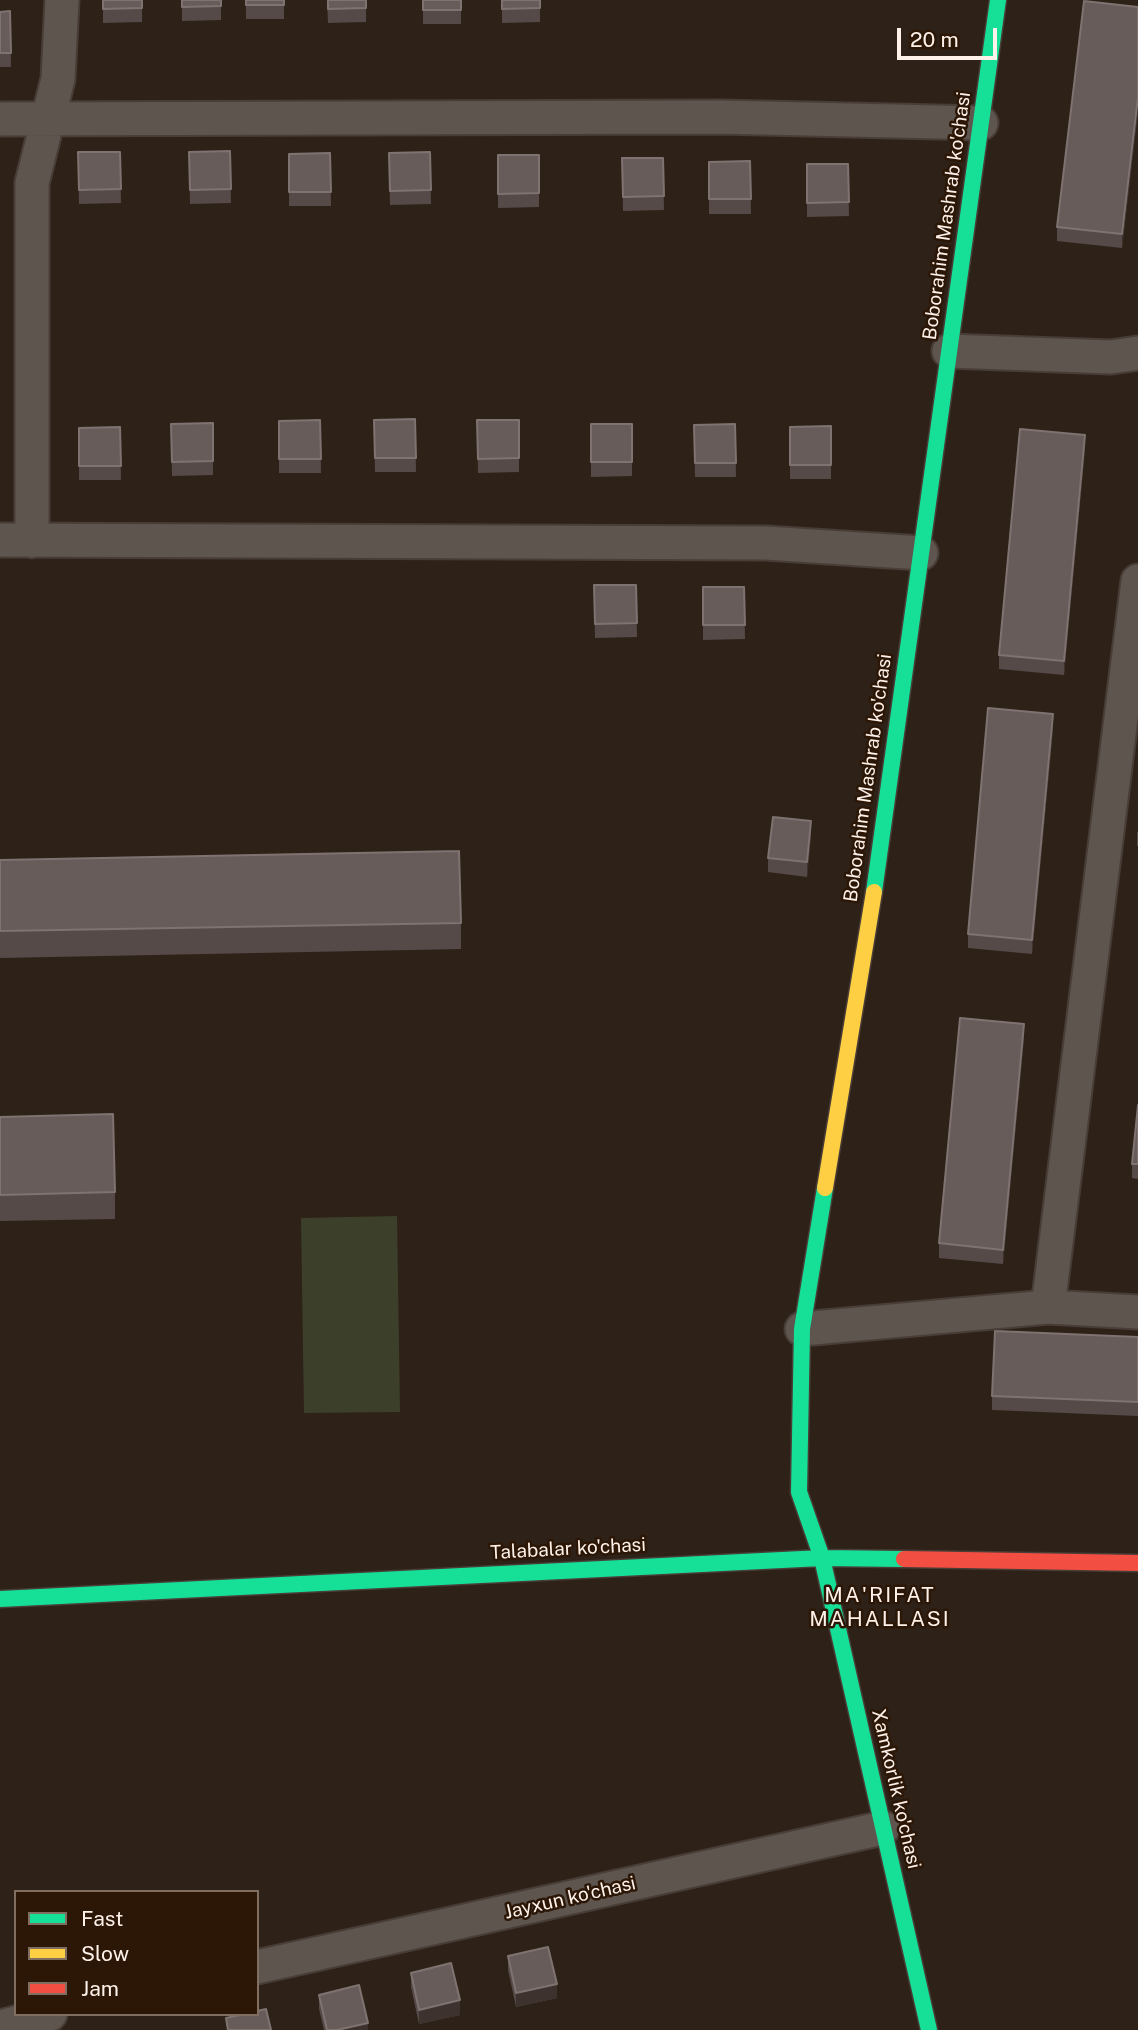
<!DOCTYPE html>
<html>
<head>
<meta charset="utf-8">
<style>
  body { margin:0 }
  #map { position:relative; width:1138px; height:2030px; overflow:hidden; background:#2e2218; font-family:"Public Sans",sans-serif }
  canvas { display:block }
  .legend { position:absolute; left:14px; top:1890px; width:245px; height:126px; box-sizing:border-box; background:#2c1707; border:2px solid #806e61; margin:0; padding:9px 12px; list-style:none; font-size:21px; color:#fdf1e9 }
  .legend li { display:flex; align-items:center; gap:14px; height:35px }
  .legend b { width:35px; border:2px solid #806e61 }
  .scale { position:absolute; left:897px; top:28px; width:100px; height:32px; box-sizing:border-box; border:4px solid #fdf1e9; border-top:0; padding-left:9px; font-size:21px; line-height:24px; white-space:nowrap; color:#fdf1e9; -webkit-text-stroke:5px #2c1707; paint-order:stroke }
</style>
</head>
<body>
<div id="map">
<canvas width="1138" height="2030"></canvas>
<ul class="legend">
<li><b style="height:9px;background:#16e098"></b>Fast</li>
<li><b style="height:9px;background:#ffcf43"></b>Slow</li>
<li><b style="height:9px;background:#f24e42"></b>Jam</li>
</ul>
<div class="scale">20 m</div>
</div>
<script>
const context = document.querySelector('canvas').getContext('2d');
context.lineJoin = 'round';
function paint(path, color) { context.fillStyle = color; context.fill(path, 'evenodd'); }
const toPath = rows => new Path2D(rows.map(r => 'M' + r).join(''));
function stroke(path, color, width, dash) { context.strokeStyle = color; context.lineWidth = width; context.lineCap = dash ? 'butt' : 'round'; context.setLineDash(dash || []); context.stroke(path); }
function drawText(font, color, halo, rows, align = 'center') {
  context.font = font + ' "Public Sans",sans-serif'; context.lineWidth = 5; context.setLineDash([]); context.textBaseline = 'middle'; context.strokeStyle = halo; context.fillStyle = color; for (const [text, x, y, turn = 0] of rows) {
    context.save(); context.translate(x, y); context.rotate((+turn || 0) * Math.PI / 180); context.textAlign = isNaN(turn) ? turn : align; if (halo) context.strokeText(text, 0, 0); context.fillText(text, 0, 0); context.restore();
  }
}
paint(toPath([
  [397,1216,400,1412,304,1413,301,1218]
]), '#3c3f2a');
const street = toPath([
  [0,119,720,117,981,123],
  [949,351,1111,357,1138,353],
  [0,540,766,543,921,553],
  [32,541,32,183,58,79,62,0],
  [1048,1307,1138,581],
  [802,1329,1048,1307,1138,1312],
  [257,1967,883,1828],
  [0,2027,50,2014]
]);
const fast = toPath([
  [874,892,998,0],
  [825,1188,802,1329,799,1492,822,1558,929,2030],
  [0,1599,822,1558,904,1559]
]);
const slow = toPath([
  [825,1188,874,892]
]);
const jam = toPath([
  [904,1559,1138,1563]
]);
stroke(street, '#483d37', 37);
stroke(fast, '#483d37', 19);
stroke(slow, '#483d37', 19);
stroke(jam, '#483d37', 19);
stroke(street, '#5e554e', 33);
stroke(fast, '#16e098', 16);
stroke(slow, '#ffcf43', 16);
stroke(jam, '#f24e42', 16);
paint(toPath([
  [103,0,142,0,142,22,103,23],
  [182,0,221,0,221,20,182,21],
  [246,0,284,0,284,19,246,19],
  [327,0,366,0,366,22,328,23],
  [423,0,461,0,461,24,423,24],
  [502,0,540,0,540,22,502,23],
  [1138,7,1138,111,1122,248,1057,241,1057,227],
  [10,11,11,67,0,67,0,12],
  [230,151,231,203,190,204,189,152],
  [78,152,120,152,121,203,79,204],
  [430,152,431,204,390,205,389,153],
  [330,153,331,206,289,206,289,154],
  [498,155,539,155,539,207,498,208],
  [622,158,663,158,664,210,623,211],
  [750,161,751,214,709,214,709,162],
  [807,164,848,164,849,216,807,217],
  [415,419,416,472,375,472,374,420],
  [320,420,321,473,279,473,279,421],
  [477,420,519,420,519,472,478,473],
  [213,423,213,475,172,476,171,424],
  [591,424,632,424,632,476,591,477],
  [735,424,736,477,695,477,694,425],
  [831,426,831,479,790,479,790,427],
  [120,427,121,480,79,480,79,428],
  [1085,449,1064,675,999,669,999,655],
  [594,585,636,585,637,637,595,638],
  [703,587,744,587,745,639,703,640],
  [1053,729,1032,954,968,948,968,934],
  [1137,832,1138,832,1138,846,1137,846],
  [811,835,807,877,768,872,768,858],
  [0,860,461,923,461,949,0,958],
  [1024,1038,1003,1264,939,1258,939,1243],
  [1138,1105,1138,1179,1132,1178,1132,1164],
  [0,1117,115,1192,115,1219,0,1221],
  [1138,1337,1138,1416,992,1410,992,1396],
  [508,1956,557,1998,516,2007,508,1970],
  [411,1973,460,2015,419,2024,411,1987],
  [319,1995,368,2030,324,2030,319,2009]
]), '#554a48');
paint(toPath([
  [1138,97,1138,111,1122,248,1122,234],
  [1085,435,1085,449,1064,675,1064,661],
  [1053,714,1053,729,1032,954,1032,940],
  [811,821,811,835,807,877,807,862],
  [1024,1024,1024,1038,1003,1264,1003,1250],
  [557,1984,557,1998,516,2007,516,1993],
  [460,2000,460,2015,419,2024,419,2010],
  [368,2023,368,2030,337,2030]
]), '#3e322e');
const building = toPath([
  [103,0,142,0,142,8,103,9,103,0],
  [182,0,221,0,221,6,182,7,182,0],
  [246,0,284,0,284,5,246,5,246,0],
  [328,0,366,0,366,8,328,9,328,0],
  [423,0,461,0,461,10,423,10,423,0],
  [502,0,540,0,540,8,502,9,502,0],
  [1084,1,1138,7,1138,97,1122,234,1057,227,1084,1],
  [10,11,11,53,0,53,0,12,10,11],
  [230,151,231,189,190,190,189,152,230,151],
  [78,152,120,152,121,189,79,190,78,152],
  [430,152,431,190,390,191,389,153,430,152],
  [330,153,331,192,289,192,289,154,330,153],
  [498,155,539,155,539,193,498,194,498,155],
  [622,158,663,158,664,196,623,197,622,158],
  [750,161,751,199,709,199,709,162,750,161],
  [807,164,848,164,849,202,807,203,807,164],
  [415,419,416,458,375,458,374,420,415,419],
  [320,420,321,459,279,459,279,421,320,420],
  [477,420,519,420,519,458,478,459,477,420],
  [213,423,213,461,172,462,171,424,213,423],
  [591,424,632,424,632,462,591,462,591,424],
  [735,424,736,463,695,463,694,425,735,424],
  [831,426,831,465,790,465,790,427,831,426],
  [120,427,121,466,79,466,79,428,120,427],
  [1020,429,1085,435,1064,661,999,655,1020,429],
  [594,585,636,585,637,623,595,624,594,585],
  [703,587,744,587,745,625,703,625,703,587],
  [988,708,1053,714,1032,940,968,934,988,708],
  [773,817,811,821,807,862,768,858,773,817],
  [459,851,461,923,0,931,0,860,459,851],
  [960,1018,1024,1024,1003,1250,939,1243,960,1018],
  [1138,1105,1138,1164,1132,1164,1138,1105],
  [113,1114,115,1192,0,1195,0,1117,113,1114],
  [995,1331,1138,1337,1138,1402,992,1396,995,1331],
  [548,1947,557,1984,516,1993,508,1956,548,1947],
  [451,1963,460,2000,419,2010,411,1973,451,1963],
  [359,1985,368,2023,337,2030,327,2030,319,1995,359,1985],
  [266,2009,271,2030,228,2030,226,2018,244,2014,257,2014,257,2011,266,2009]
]);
paint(building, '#675c59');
stroke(building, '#7e7370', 2);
drawText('19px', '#fdf1e9', '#2c1707', [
  ["Boborahim Mashrab ko'chasi",947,216,-82],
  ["Boborahim Mashrab ko'chasi",868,778,-82],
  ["Talabalar ko'chasi",568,1549,-3],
  ["Xamkorlik ko'chasi",896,1789,77],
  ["Jayxun ko'chasi",570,1898,-13]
]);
context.letterSpacing = '2px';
drawText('21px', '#fdf1e9', '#2c1707', [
  ["MA'RIFAT",880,1596],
  ["MAHALLASI",880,1620]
]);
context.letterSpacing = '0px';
</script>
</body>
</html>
